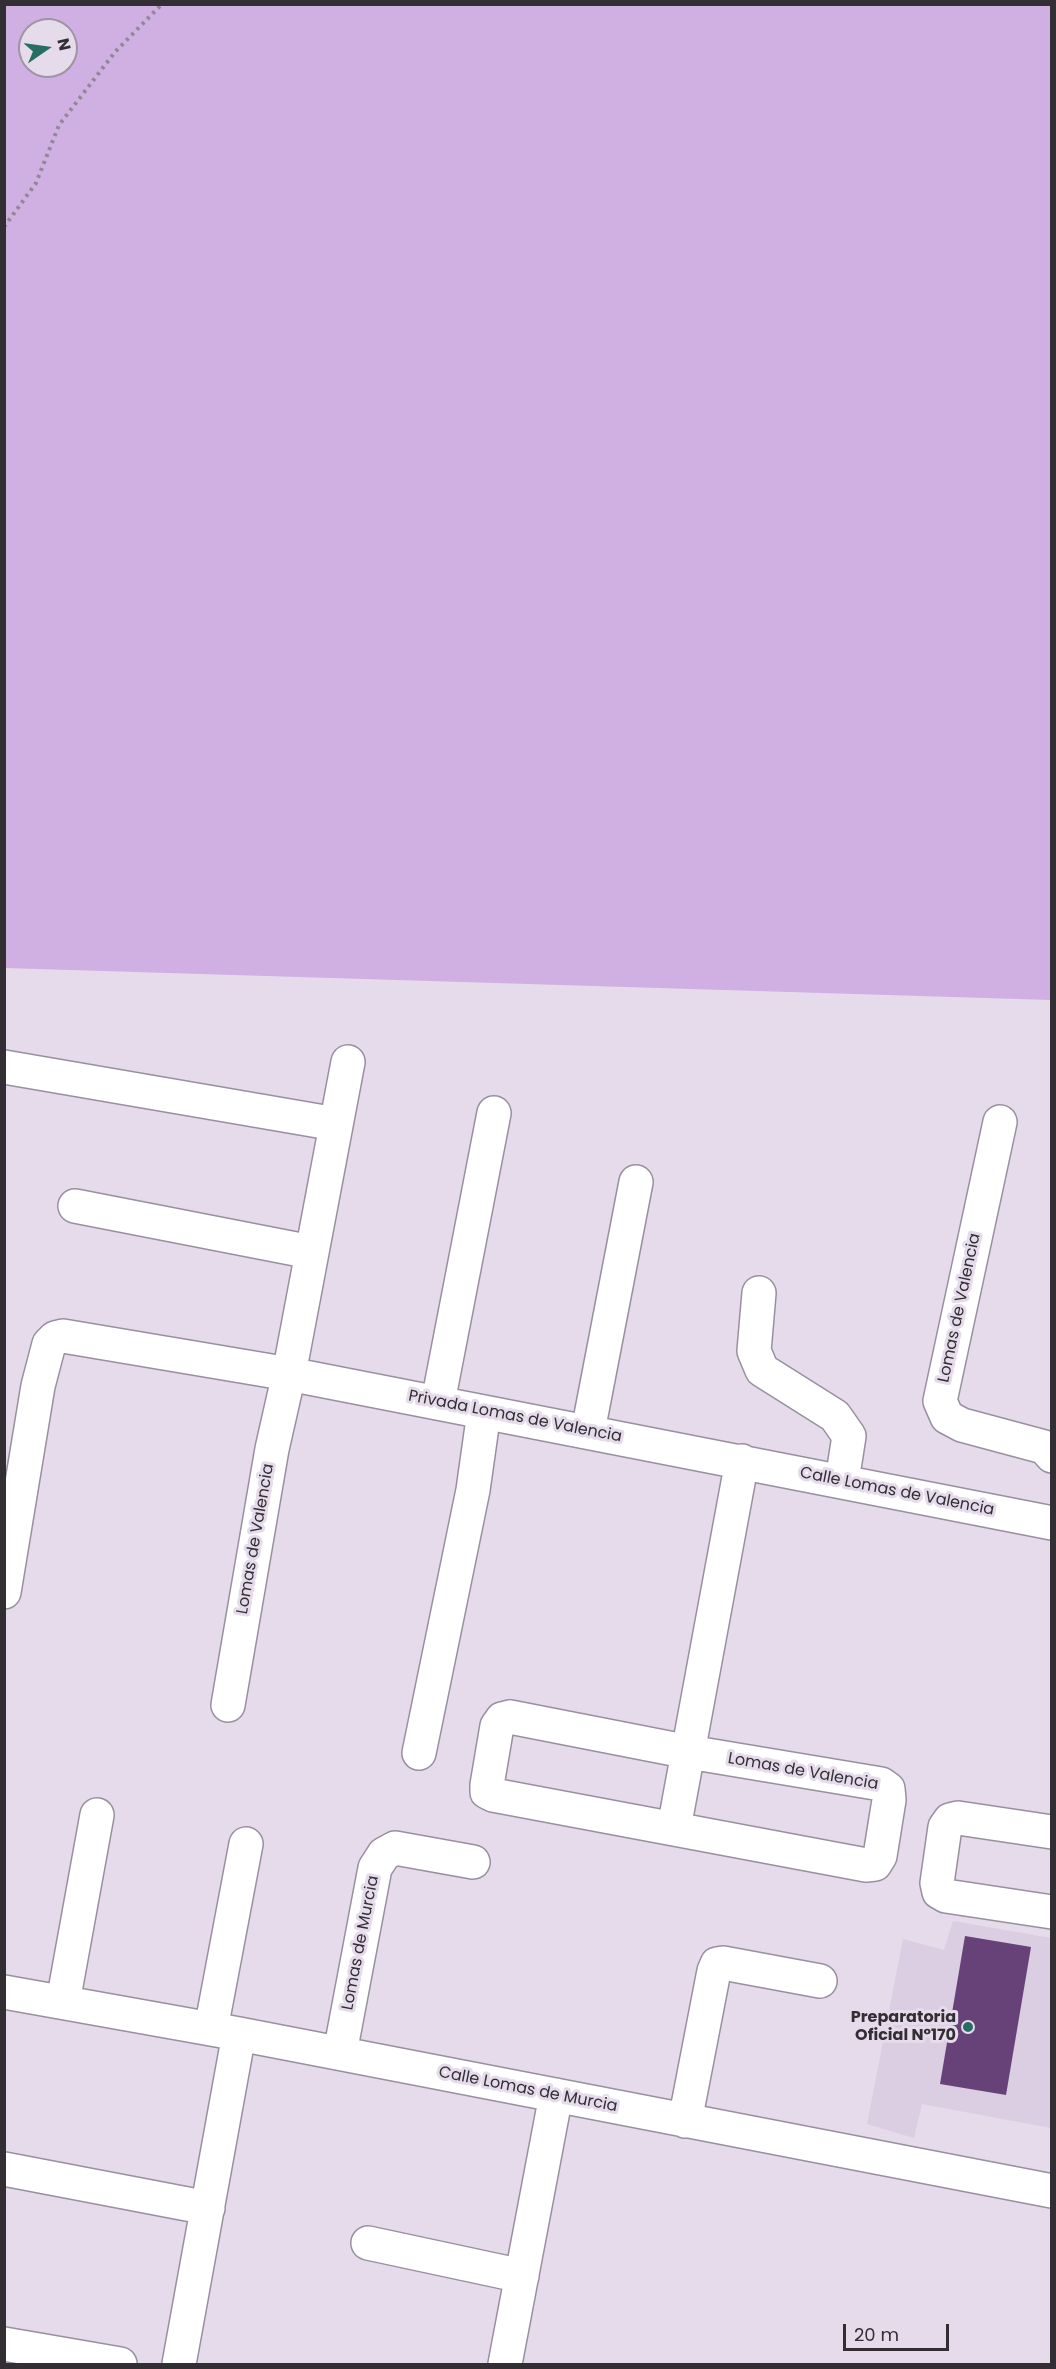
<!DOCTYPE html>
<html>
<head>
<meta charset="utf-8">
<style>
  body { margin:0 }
  #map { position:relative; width:1056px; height:2369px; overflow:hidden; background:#e5dbeb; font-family:Poppins,sans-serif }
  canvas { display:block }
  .frame { position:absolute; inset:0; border:6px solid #322e34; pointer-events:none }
  .north { position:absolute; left:18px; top:18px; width:60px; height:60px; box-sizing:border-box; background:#e5dbeb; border:2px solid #9d96a2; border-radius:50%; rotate:77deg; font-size:16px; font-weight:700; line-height:24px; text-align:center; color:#322e34 }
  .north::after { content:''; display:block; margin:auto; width:21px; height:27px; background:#266d62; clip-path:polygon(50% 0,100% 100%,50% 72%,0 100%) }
  .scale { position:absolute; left:843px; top:2324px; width:106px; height:27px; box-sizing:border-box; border:3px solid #322e34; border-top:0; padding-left:8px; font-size:18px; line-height:21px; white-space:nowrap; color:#322e34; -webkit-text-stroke:4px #e5dbeb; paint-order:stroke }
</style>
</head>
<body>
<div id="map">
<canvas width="1056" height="2369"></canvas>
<div class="frame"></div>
<div class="north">N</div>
<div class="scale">20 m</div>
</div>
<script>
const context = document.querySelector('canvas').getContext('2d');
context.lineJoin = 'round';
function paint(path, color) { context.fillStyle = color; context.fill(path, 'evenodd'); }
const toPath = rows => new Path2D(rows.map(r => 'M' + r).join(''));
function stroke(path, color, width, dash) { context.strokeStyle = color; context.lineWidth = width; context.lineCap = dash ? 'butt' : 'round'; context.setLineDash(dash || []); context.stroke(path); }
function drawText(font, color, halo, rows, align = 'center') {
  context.font = font + ' Poppins,sans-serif'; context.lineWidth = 6; context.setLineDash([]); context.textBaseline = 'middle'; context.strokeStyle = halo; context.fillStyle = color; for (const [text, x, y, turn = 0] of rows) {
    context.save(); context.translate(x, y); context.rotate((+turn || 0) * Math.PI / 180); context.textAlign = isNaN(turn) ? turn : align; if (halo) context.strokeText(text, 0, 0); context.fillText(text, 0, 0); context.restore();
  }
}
paint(toPath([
  [953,1921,1051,1938,1051,2128,922,2104,914,2138,867,2124,903,1939,944,1950]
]), '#dbcde2');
paint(toPath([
  [5,4,1051,5,1051,1000,5,968],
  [30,30,66,30,66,66,30,66]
]), '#d0afe2');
paint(toPath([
  [965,1936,1031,1947,1006,2095,940,2084]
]), '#664278');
const street = toPath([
  [4,1067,336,1124],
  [1000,1122,940,1401,947,1417,962,1425,1044,1447,1052,1456],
  [75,1206,311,1252],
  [759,1293,754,1351,762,1370,835,1416,849,1436,842,1481],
  [438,1402,494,1113],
  [588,1431,636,1182],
  [4,1592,38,1386,49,1344,55,1338,63,1336,289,1374,1052,1523],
  [228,1705,272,1449,289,1374,348,1062],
  [510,1717,689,1752,881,1784,888,1789,889,1800,880,1856,875,1864,866,1865,493,1795,487,1792,487,1785,497,1726,502,1719,510,1717],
  [419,1753,473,1490,484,1412],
  [674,1828,742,1461],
  [1052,1832,958,1818,950,1820,945,1827,937,1883,939,1892,946,1896,1052,1912],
  [4,1992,239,2034,1052,2191],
  [63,2002,97,1815],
  [211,2029,246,1844],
  [340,2053,375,1868,384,1854,395,1848,473,1862],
  [685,2121,714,1971,717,1964,723,1963,820,1981],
  [4,2169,208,2208],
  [368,2243,522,2276],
  [4,2344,120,2364],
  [179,2364,239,2034],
  [505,2364,556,2095]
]);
stroke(street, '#99909f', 36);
stroke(toPath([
  [4,227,36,183,59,125,115,52,162,4]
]), '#908994', 4, [3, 4.5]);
stroke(street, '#fff', 33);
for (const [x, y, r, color] of [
  [968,2027,6,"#266d62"]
]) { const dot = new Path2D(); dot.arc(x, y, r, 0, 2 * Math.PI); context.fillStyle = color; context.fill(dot); stroke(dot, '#e5dbeb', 2); }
drawText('16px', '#322e34', '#e5dbeb', [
  ["Lomas de Valencia",960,1308,-78],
  ["Privada Lomas de Valencia",515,1417,11],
  ["Calle Lomas de Valencia",897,1492,11],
  ["Lomas de Valencia",256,1539,-80],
  ["Lomas de Valencia",803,1772,10],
  ["Lomas de Murcia",361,1943,-79],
  ["Calle Lomas de Murcia",528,2090,11]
]);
drawText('bold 16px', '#322e34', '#e5dbeb', [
  ["Preparatoria",956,2018],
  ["Oficial N°170",956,2036]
], 'right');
</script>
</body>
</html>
